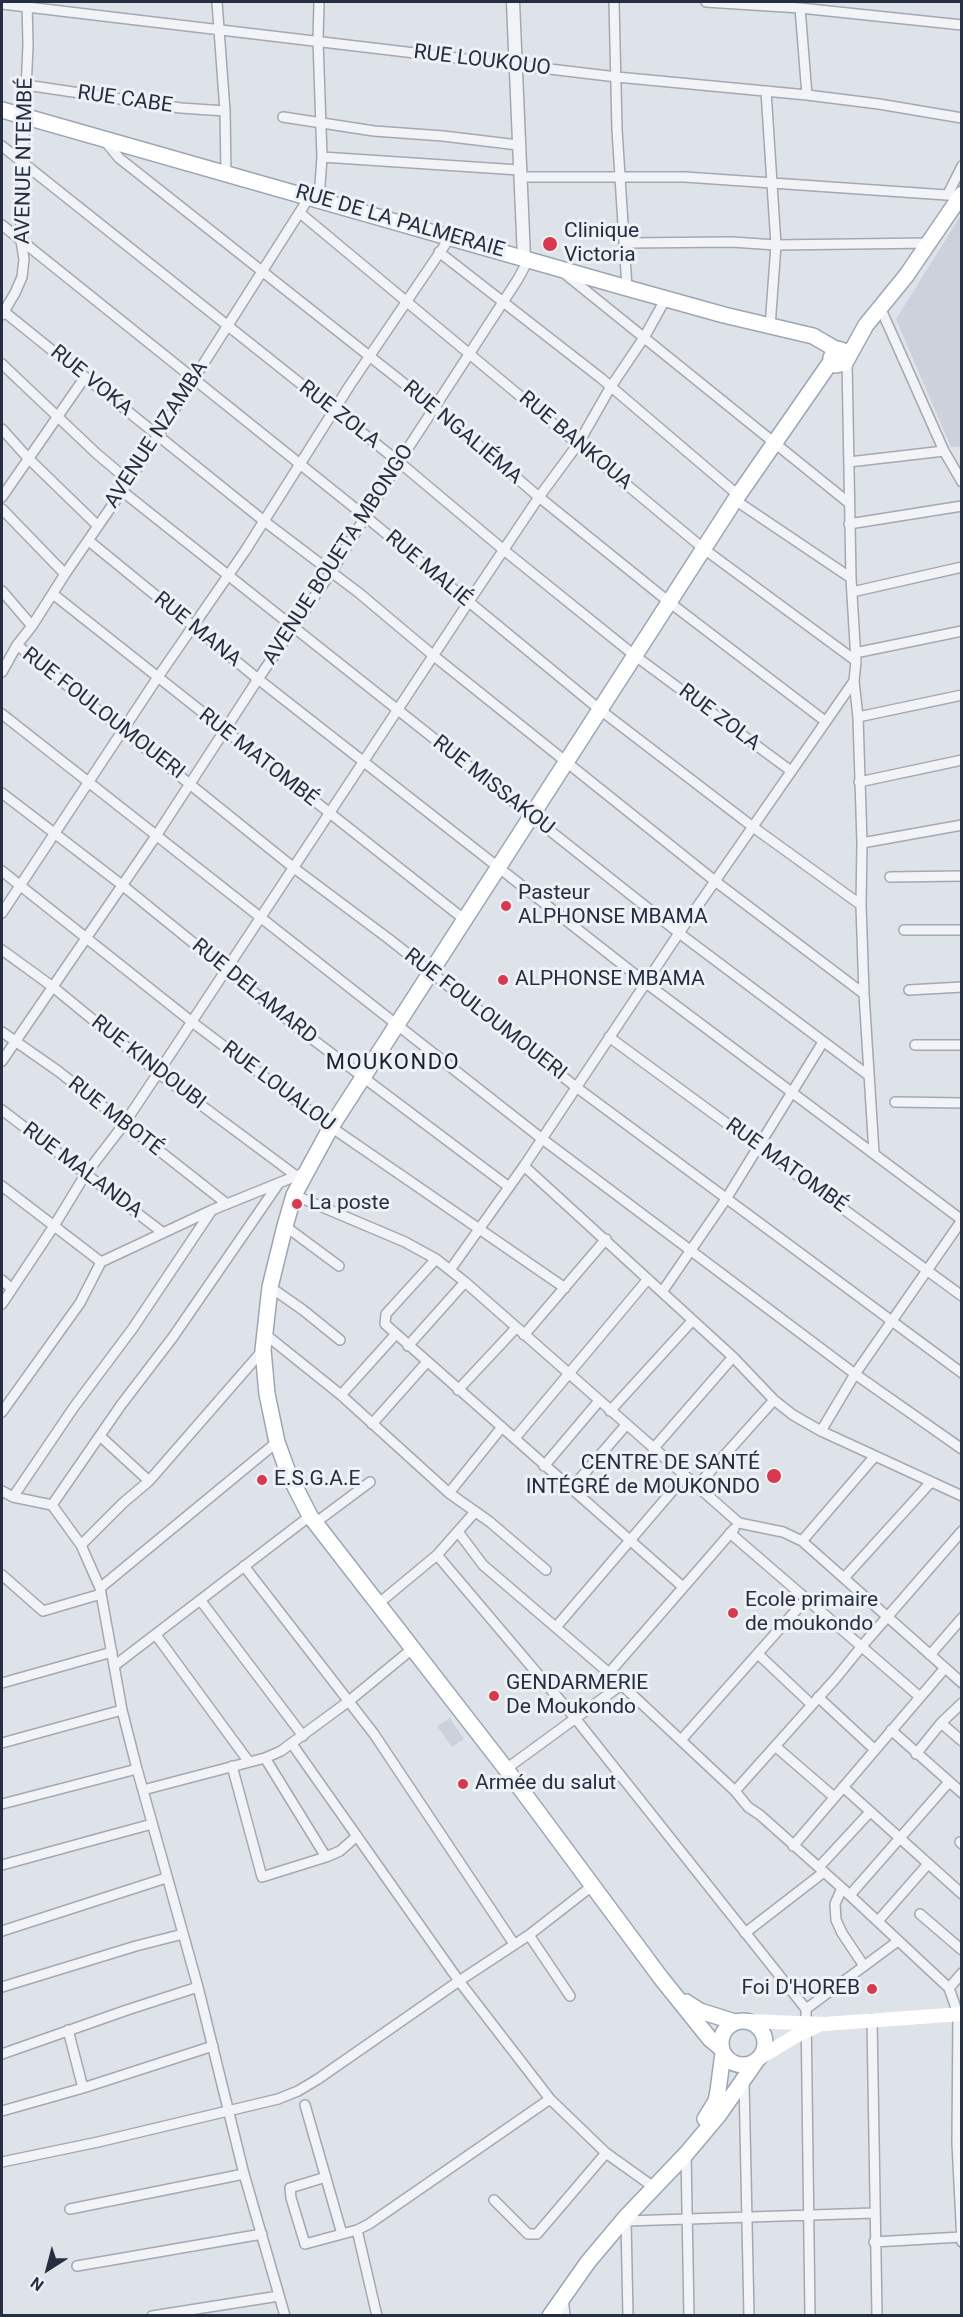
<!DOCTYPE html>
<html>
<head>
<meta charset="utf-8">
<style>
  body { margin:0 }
  #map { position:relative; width:963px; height:2317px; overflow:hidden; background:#dee2e9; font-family:Roboto,sans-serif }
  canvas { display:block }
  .frame { position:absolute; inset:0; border:3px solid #262f41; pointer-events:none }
  .north { position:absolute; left:18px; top:2239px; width:60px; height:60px; -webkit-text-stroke:4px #eef1f6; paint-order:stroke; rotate:216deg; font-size:16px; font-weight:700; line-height:24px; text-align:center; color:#262f41 }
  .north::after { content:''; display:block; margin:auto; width:21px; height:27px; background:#262f41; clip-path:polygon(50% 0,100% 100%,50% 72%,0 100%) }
</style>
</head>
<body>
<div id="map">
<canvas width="963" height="2317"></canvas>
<div class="frame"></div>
<div class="north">N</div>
</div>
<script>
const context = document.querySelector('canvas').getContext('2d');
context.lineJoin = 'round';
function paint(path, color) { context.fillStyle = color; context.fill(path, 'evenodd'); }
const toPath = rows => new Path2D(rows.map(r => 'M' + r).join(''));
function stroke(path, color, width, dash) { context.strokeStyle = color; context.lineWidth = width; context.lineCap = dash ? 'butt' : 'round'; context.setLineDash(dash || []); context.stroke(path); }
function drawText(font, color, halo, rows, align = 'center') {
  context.font = font + ' Roboto,sans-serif'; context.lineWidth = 6; context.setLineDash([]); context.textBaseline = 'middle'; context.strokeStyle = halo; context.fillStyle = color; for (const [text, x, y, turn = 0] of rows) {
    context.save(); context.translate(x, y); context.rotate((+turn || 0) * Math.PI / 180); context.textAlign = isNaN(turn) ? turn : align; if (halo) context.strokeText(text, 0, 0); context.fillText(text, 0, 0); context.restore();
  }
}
paint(toPath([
  [961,215,962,447,951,447,896,319],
  [450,1718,464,1739,452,1747,437,1726]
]), '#ccd1db');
const minor = toPath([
  [217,2,225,111,226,173],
  [319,2,318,40,322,157,319,199],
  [614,2,617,129,627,288],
  [706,2,800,8,962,25],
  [2,4,617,77,807,95,879,104,962,118],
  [800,8,807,95],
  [26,85,181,108,225,111],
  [766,91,776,245,770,327],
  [283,117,374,131,443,136,518,145],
  [104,140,119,158,435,408,539,497,669,602,825,721],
  [2,146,399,462,505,551,634,655,791,771],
  [322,157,519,170],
  [520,177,685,177,961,196],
  [948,194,962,166],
  [300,213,704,549,856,661],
  [2,225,366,517,599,709,753,827,861,905],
  [625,243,732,242,776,245,929,243],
  [439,252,602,379,738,495],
  [564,273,849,503],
  [880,307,944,451,962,482],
  [2,310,264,521,359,593,434,656,715,881,864,994],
  [2,315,15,293,22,277,24,259,21,241,21,205,28,45,27,2],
  [847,361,851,578,856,661,854,681,858,717,862,843,861,905,864,994,874,1153],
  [2,364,97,454,129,481],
  [2,429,28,458,98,526],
  [849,462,944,451],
  [122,491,679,933,868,1075],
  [2,497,85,377],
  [735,500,851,578],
  [2,509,65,574],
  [849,524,962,506],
  [89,541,258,679,646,983,962,1220],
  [2,591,32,626],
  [852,592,962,567],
  [53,594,465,920],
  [17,645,294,868,389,939,576,1087,962,1373],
  [855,653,962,631],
  [2,672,17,645,32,626,65,574,129,481,310,196],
  [2,714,541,1138,855,1374,962,1449],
  [858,717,962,695],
  [859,782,962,760],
  [2,793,122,885,303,1032,509,1187],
  [862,843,962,825],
  [2,871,192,1022,331,1127,565,1288],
  [890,877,962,876],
  [2,913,158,677,245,551,350,385,451,236],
  [904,930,962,930],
  [2,950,53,987,158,1073,295,1175],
  [909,990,962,987],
  [2,1032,58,1071,227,1204],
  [609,1037,962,1296],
  [915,1045,962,1045],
  [2,1061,156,836,258,679,332,571,399,462,518,279,525,266,524,258],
  [895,1102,962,1103],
  [2,1110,162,1232],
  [524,1166,733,1357,774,1400,793,1415,821,1431,962,1496],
  [2,1186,101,1262],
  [294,1195,405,1242,436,1259,465,1282,739,1523,783,1532,802,1541,962,1683],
  [285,1226,339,1266],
  [436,1259,386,1314,385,1324,683,1587],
  [450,1270,524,1166,679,933,854,681],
  [2,1280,12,1289],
  [270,1287,303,1310,340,1340],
  [662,1292,726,1199,823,1042],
  [2,1304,54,1226,85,1175,124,1124,158,1073,468,603,539,497,578,444,610,388,645,336,666,298],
  [265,1334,341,1395,449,1493,490,1522,546,1570],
  [524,1335,606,1239],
  [408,1346,465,1282],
  [458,1390,516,1328],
  [341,1395,395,1335],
  [610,1411,692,1321],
  [2,1412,80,1303,101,1262,212,1210,306,1172],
  [372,1424,427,1362],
  [821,1431,855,1374,962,1220],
  [100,1436,149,1481],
  [515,1438,648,1279],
  [653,1449,733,1357],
  [544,1466,599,1401],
  [697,1486,774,1400],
  [571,1489,626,1425],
  [2,1491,13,1497,52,1505,81,1545,100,1588,122,1710,137,1769,198,1987,244,2174,285,2316],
  [449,1493,502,1427],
  [13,1497,74,1407,133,1328,212,1210],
  [52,1505,121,1405,173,1337,279,1183],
  [315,1523,370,1482],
  [459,1533,483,1565,609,1673,735,1791,748,1807,760,1815,842,1888,949,1988,958,2014,957,2143,962,2242],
  [730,1533,920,1697],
  [802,1541,875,1456],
  [81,1545,123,1503,149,1481,263,1350],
  [437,1555,575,1718,806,2009,810,2316],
  [244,1566,374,1734,514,1944],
  [2,1575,43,1611,101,1594],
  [844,1578,931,1482],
  [100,1588,277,1442],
  [201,1601,303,1736],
  [378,1604,437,1555,475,1512],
  [556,1627,685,1476],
  [156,1635,249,1762],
  [758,1654,811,1704],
  [930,1655,962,1618],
  [114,1666,310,1516],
  [609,1673,734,1529],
  [2,1683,112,1652],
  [818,1697,874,1749],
  [941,1723,962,1741],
  [891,1730,962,1793],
  [681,1740,807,1598],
  [2,1743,122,1710],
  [292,1744,459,1981,550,2099,606,2153,648,2183],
  [775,1746,834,1797],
  [916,1754,941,1723,962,1703],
  [265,1758,326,1857],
  [232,1766,262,1877,326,1857,340,1851,357,1836],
  [506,1769,621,1685],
  [843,1787,962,1894],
  [143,1790,265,1758,281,1751,349,1701,412,1649],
  [735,1791,836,1678,862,1646,962,1531],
  [2,1804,137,1769],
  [960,1842,962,1844],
  [793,1846,945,1668],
  [2,1865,152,1824],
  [819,1867,870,1812],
  [842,1888,835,1904,836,1920,842,1933,864,1966],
  [850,1895,949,1782],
  [920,1914,962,1950],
  [878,1921,928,1864],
  [2,1931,166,1878],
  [745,1933,824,1872],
  [529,1935,570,1996],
  [2,1987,136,1946,183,1934],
  [949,1988,962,1973],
  [806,2009,898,1941],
  [872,2019,877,2316],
  [68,2030,83,2088],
  [2,2054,127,2010,198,1987],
  [744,2081,749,2316],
  [305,2105,342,2234],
  [2,2111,83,2088,213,2046],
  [686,2154,689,2316],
  [2,2162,98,2142,278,2099,298,2091,318,2079,459,1981,529,1935,592,1886],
  [326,2177,290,2188,291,2198,305,2244,357,2230,369,2224,550,2099],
  [494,2200,528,2234,537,2234,606,2153],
  [70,2209,244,2174],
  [625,2218,626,2221,874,2213],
  [626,2221,628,2316],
  [357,2230,377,2316],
  [874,2242,961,2237],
  [77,2266,262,2234],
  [563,2297,565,2316],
  [152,2316,279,2296]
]);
const tertiary = toPath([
  [513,2,524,258]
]);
const primary = toPath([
  [2,110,627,288,724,315,813,336,837,350],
  [847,357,844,351,838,349,834,351,831,358,836,365,845,363,866,325,906,276,962,194],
  [686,2002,700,2011,735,2022],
  '721 2043a22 22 0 1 1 44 0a22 22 0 1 1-44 0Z',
  [722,2049,710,2039,661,1978,506,1769,310,1516,289,1475,277,1442,267,1394,263,1350,270,1287,285,1226,294,1195,331,1127,735,500,832,360],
  [705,2119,716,2101,718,2091,723,2053],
  [550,2316,588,2262,625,2218,686,2154,718,2116,757,2060]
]);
stroke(minor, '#a3a9b3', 12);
stroke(tertiary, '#a3a9b3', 15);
stroke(primary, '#9da6b5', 18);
stroke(minor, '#f1f3f7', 9);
stroke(tertiary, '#f1f3f7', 12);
stroke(toPath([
  [747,2021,824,2024,962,2014],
  [761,2057,794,2037,819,2025]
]), '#fff', 14);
stroke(primary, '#fff', 15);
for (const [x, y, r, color] of [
  [550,244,8,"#d73a4f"],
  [506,906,6,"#d73a4f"],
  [503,980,6,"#d73a4f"],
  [297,1204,6,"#d73a4f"],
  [774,1476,8,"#d73a4f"],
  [262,1480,6,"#d73a4f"],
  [733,1613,6,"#d73a4f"],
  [494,1696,6,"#d73a4f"],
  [463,1784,6,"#d73a4f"],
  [872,1989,6,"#d73a4f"]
]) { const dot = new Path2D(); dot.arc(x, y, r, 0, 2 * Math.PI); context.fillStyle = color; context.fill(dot); stroke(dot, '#eef1f6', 2); }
drawText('21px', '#262f41', '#eef1f6', [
  ["RUE LOUKOUO",482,61,7],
  ["RUE CABE",125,100,8],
  ["AVENUE NTEMBÉ",25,161,-89],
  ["RUE DE LA PALMERAIE",400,222,16],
  ["RUE VOKA",91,381,39],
  ["RUE ZOLA",339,415,38],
  ["RUE NGALIÉMA",462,433,40],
  ["AVENUE NZAMBA",157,435,-57],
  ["RUE BANKOUA",575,441,40],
  ["AVENUE BOUETA MBONGO",339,555,-57],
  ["RUE MALIÉ",428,569,40],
  ["RUE MANA",197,630,39],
  ["RUE FOULOUMOUERI",103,714,38],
  ["RUE ZOLA",719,718,37],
  ["RUE MATOMBÉ",258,758,38],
  ["RUE MISSAKOU",493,786,38],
  ["RUE DELAMARD",254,992,39],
  ["RUE FOULOUMOUERI",485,1015,38],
  ["RUE KINDOUBI",148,1063,38],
  ["RUE LOUALOU",278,1087,37],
  ["RUE MBOTÉ",115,1117,38],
  ["RUE MATOMBÉ",786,1166,36],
  ["RUE MALANDA",82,1171,37]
]);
drawText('21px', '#262f41', '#eef1f6', [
  ["Clinique",564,232],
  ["Victoria",564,256],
  ["Pasteur",518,894],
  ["ALPHONSE MBAMA",518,918],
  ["ALPHONSE MBAMA",515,980],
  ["La poste",309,1204],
  ["CENTRE DE SANTÉ",760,1464,"right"],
  ["INTÉGRÉ de MOUKONDO",760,1488,"right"],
  ["E.S.G.A.E",274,1480],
  ["Ecole primaire",745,1601],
  ["de moukondo",745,1625],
  ["GENDARMERIE",506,1684],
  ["De Moukondo",506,1708],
  ["Armée du salut",475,1784],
  ["Foi D'HOREB",860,1989,"right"]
], 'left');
context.letterSpacing = '1.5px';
drawText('22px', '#192131', '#eef1f6', [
  ["MOUKONDO",393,1063]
]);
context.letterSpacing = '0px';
</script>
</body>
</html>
